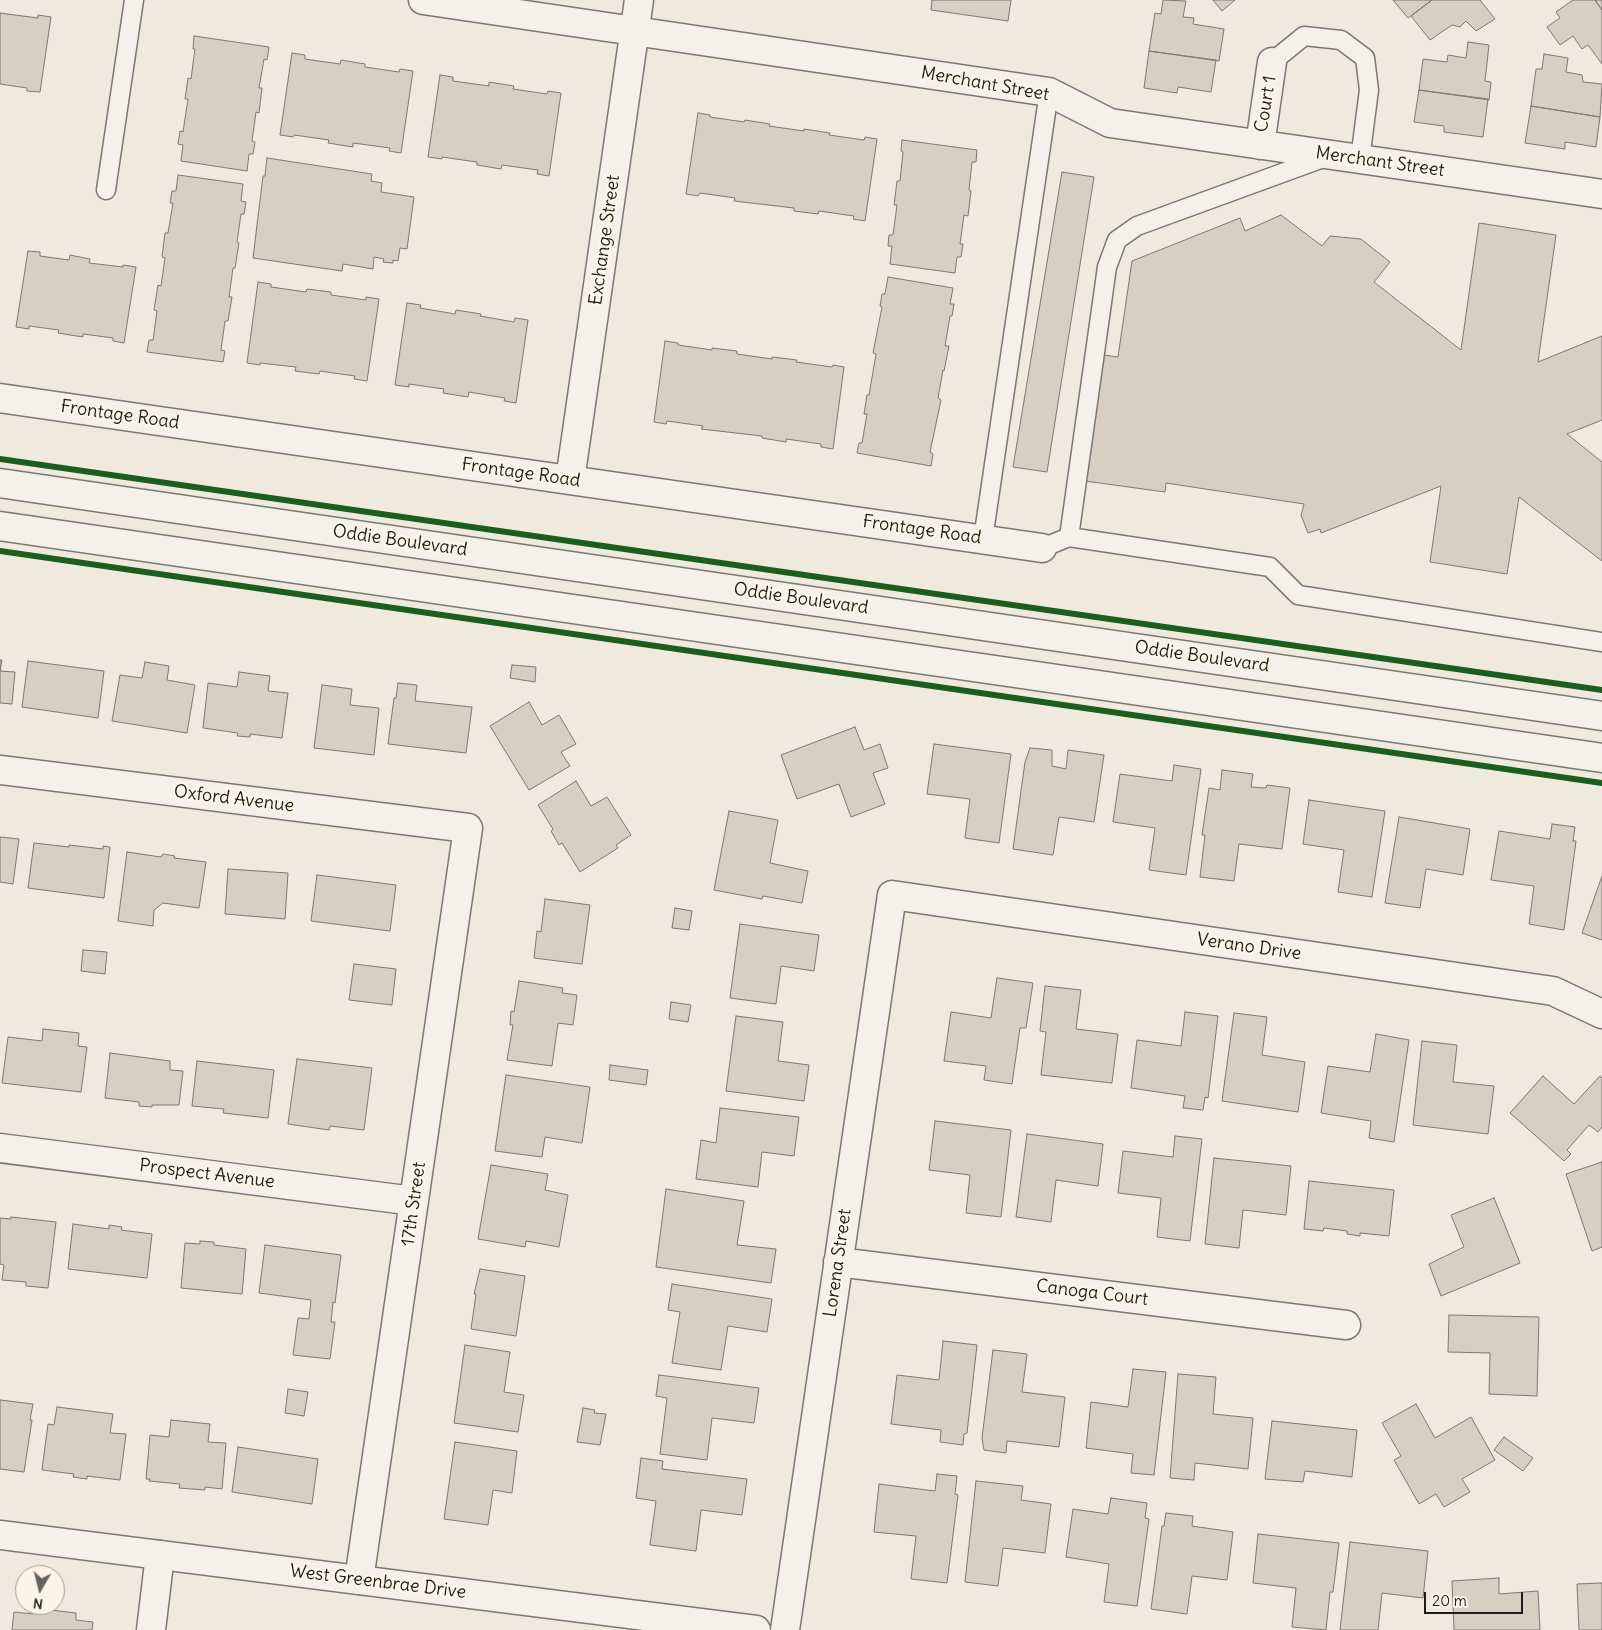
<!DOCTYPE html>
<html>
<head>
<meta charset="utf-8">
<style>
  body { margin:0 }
  #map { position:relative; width:1602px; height:1630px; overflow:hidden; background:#efe9de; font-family:Delius,sans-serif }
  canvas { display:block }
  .north { position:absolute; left:15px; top:1565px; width:50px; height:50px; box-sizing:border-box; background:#fcf5e5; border:1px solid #a29e95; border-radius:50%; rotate:188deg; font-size:14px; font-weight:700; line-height:20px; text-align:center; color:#1c1c1c }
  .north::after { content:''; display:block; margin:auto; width:18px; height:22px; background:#666460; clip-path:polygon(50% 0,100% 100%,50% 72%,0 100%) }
  .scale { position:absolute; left:1424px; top:1592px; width:99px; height:22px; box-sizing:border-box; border:2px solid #1c1c1c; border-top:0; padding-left:6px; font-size:15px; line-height:18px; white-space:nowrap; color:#1c1c1c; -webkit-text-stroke:4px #fcf5e5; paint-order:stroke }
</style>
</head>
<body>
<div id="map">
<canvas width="1602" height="1630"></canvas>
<div class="north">N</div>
<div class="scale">20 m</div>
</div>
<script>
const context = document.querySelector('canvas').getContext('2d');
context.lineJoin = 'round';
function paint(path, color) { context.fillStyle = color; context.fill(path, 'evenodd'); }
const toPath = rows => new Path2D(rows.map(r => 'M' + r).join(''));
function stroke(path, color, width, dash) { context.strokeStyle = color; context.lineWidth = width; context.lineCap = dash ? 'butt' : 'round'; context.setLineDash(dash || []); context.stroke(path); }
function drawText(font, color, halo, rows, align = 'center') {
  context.font = font + ' Delius,sans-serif'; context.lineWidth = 5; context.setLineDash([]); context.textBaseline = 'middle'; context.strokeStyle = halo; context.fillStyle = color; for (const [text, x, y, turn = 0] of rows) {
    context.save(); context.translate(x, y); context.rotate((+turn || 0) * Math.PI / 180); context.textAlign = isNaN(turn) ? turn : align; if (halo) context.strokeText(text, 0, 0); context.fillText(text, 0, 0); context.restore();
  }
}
const building = toPath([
  [932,0,1011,0,1008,21,931,10,932,0],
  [1163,0,1186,1,1183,17,1194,18,1193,24,1224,29,1219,61,1149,51,1155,13,1161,14,1163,0],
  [1213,0,1235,0,1222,11,1213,0],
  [1393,0,1432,0,1408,18,1393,0],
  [1432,0,1480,0,1495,19,1476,31,1466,21,1460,27,1452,25,1430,40,1411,16,1432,0],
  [1573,0,1595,0,1602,10,1602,64,1588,45,1582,49,1573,36,1560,45,1547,27,1560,18,1556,12,1573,0],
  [1595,0,1602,0,1602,10,1595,0],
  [0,13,38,18,38,15,51,17,40,92,27,91,27,88,0,84,0,13],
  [194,36,269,47,267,60,264,59,259,88,262,88,259,113,256,112,252,141,255,142,253,154,249,154,247,171,181,161,183,145,178,144,180,131,183,132,188,99,185,99,188,78,191,79,195,49,193,49,194,36],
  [1468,42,1489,45,1485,81,1491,82,1489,100,1419,90,1423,59,1447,62,1448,55,1466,58,1468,42],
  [1149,51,1216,60,1211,92,1178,87,1177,93,1144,88,1149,51],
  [292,53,305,55,305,59,340,64,341,60,365,64,365,67,399,72,400,69,413,71,401,153,389,151,390,148,353,143,353,147,328,143,329,140,294,135,293,137,280,135,292,53],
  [1544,54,1568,58,1566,72,1582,75,1583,82,1602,84,1600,117,1531,106,1536,69,1542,69,1544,54],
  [440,75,453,77,453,81,489,86,489,82,514,86,513,89,547,94,548,91,561,93,549,176,537,174,538,170,502,165,501,169,477,165,477,162,442,157,442,159,428,157,440,75],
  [1419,90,1488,99,1483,137,1444,132,1444,126,1414,122,1419,90],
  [1531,106,1600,117,1596,147,1565,142,1565,149,1525,143,1531,106],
  [698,113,710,115,710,117,744,122,745,120,770,124,769,126,804,131,804,129,830,133,829,135,864,140,865,137,877,139,865,221,853,219,854,216,819,211,818,214,794,211,794,208,734,201,735,198,700,193,698,196,686,194,698,113],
  [902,140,977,150,976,162,972,162,969,190,971,191,968,216,964,215,960,244,963,244,961,257,957,257,955,273,890,264,892,246,888,246,889,235,893,235,897,205,894,205,897,181,900,181,903,152,901,151,902,140],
  [267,158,372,174,371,181,382,183,381,192,414,197,407,249,400,248,398,261,393,260,393,263,383,262,384,259,374,257,373,269,343,264,342,271,253,258,263,176,265,176,267,158],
  [1062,172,1094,177,1047,472,1013,467,1062,172],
  [178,175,243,184,241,201,246,202,244,214,241,214,237,242,239,243,235,268,233,268,229,297,232,297,228,321,225,321,221,350,225,351,223,362,147,352,149,340,153,340,157,311,154,310,158,285,161,286,165,258,162,257,165,233,168,233,173,203,170,203,172,191,176,191,178,175],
  [1281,215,1322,246,1330,236,1361,239,1390,262,1374,282,1461,350,1479,223,1556,235,1538,362,1602,336,1602,420,1567,434,1602,462,1602,561,1519,497,1507,574,1430,562,1441,486,1321,533,1320,529,1308,533,1301,515,1304,504,1166,483,1165,492,1085,481,1103,355,1118,357,1132,261,1240,218,1245,231,1281,215],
  [28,251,40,252,40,256,69,260,70,255,90,259,89,263,123,267,123,265,136,267,124,343,113,341,113,338,83,334,83,337,58,333,59,330,29,326,29,329,16,327,28,251],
  [888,277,953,288,950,304,954,304,952,316,950,316,945,346,949,346,944,371,943,370,938,398,941,400,930,452,933,454,931,466,857,453,859,443,862,443,867,414,864,414,867,395,869,395,876,354,873,353,882,307,880,306,882,294,885,294,888,277],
  [258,282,271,284,271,287,306,292,307,289,331,292,331,295,366,300,366,297,379,299,367,381,354,379,355,376,320,371,319,374,295,371,296,367,260,363,260,365,247,363,258,282],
  [407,303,421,305,420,308,455,314,456,310,481,314,480,316,514,322,515,318,528,320,516,403,504,401,505,398,469,392,468,397,443,393,444,389,409,384,409,387,395,385,407,303],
  [665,341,678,343,678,345,712,350,712,348,737,351,737,354,772,359,772,357,797,360,796,362,832,367,833,365,844,367,833,449,821,447,821,444,786,439,786,442,762,438,762,436,701,429,703,426,667,421,666,424,654,422,665,341],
  [0,660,2,660,0,671,15,672,12,704,0,703,0,660],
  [28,661,104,671,98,718,22,707,28,661],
  [145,662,169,666,167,680,195,685,187,733,112,721,120,675,142,678,145,662],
  [512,665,536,667,535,682,510,678,512,665],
  [239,672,270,676,268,691,288,693,282,738,250,734,250,737,237,736,238,733,203,728,208,683,237,687,239,672],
  [398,683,417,685,415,701,472,707,466,753,388,744,394,698,396,698,398,683],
  [322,685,352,689,350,705,379,708,374,755,314,748,322,685],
  [529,702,542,725,559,715,576,744,561,752,570,766,529,790,490,726,529,702],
  [855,727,864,750,880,744,888,768,873,773,885,804,851,817,839,784,797,799,781,755,855,727],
  [934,744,1011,754,999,843,965,838,970,799,927,794,934,744],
  [1030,748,1052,750,1052,766,1066,769,1068,750,1104,755,1094,822,1059,817,1053,855,1013,849,1025,762,1030,748],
  [1174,765,1201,769,1186,875,1149,870,1155,828,1113,822,1120,774,1172,781,1174,765],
  [1222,770,1253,774,1251,787,1266,788,1267,785,1290,788,1282,849,1239,844,1234,881,1200,877,1205,835,1202,835,1209,788,1220,790,1222,770],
  [576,781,591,806,607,797,631,835,616,845,618,848,580,872,562,843,559,845,551,831,553,829,538,805,576,781],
  [1309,800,1385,811,1372,897,1338,892,1344,850,1303,844,1309,800],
  [729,811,778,820,770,863,808,871,802,903,763,896,762,899,714,890,729,811],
  [1399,817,1470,829,1463,875,1426,869,1420,908,1385,903,1399,817],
  [1552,824,1575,827,1573,841,1576,841,1564,930,1529,924,1534,886,1491,880,1499,831,1550,839,1552,824],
  [0,837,19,839,13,884,0,882,0,837],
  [34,843,69,847,69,845,103,849,103,846,110,847,104,898,28,888,34,843],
  [127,852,161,857,163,854,175,856,174,858,206,862,199,908,163,903,154,910,153,926,118,921,127,852],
  [228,869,288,873,285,919,225,914,228,869],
  [317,875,396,885,390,931,311,921,317,875],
  [1602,876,1602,940,1582,933,1602,876],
  [545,899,590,905,582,964,534,958,537,931,541,932,545,899],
  [675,908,692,911,689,930,672,928,675,908],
  [740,924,819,935,814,971,781,966,776,1004,730,998,740,924],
  [83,950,107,952,105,974,81,971,83,950],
  [354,964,396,969,392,1005,349,1000,354,964],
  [997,978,1033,983,1026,1028,1020,1028,1012,1084,984,1080,986,1066,944,1061,951,1012,991,1018,997,978],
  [519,981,563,988,562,993,577,995,573,1025,558,1023,552,1066,507,1060,513,1025,510,1025,511,1011,514,1012,519,981],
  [1045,986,1081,990,1076,1029,1118,1034,1112,1083,1041,1075,1046,1032,1040,1031,1045,986],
  [671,1002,691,1005,688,1022,669,1019,671,1002],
  [1185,1012,1218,1016,1208,1098,1205,1097,1203,1110,1183,1108,1185,1096,1131,1088,1137,1040,1181,1046,1185,1012],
  [1234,1013,1267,1017,1262,1055,1305,1062,1298,1112,1222,1101,1234,1013],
  [736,1016,783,1022,778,1061,809,1065,804,1101,726,1091,736,1016],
  [43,1029,79,1033,78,1046,87,1047,81,1092,2,1083,8,1037,42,1041,43,1029],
  [1376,1034,1409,1040,1394,1142,1369,1138,1371,1121,1321,1113,1328,1066,1370,1072,1376,1034],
  [1422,1041,1457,1045,1453,1082,1494,1086,1488,1134,1413,1125,1422,1041],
  [110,1053,170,1061,170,1070,183,1071,179,1105,152,1105,152,1107,139,1106,139,1102,105,1098,110,1053],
  [297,1059,372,1068,364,1130,330,1126,329,1130,288,1124,297,1059],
  [197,1061,274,1070,268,1118,223,1113,224,1109,192,1106,197,1061],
  [610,1065,648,1070,646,1085,609,1080,610,1065],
  [506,1075,590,1087,582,1143,545,1137,542,1157,495,1151,506,1075],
  [1543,1076,1574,1104,1600,1076,1602,1078,1602,1127,1598,1132,1589,1125,1567,1150,1571,1154,1564,1161,1510,1113,1543,1076],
  [720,1108,799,1117,794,1156,762,1152,758,1187,696,1179,701,1140,716,1143,720,1108],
  [935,1121,1011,1130,1001,1217,966,1213,970,1175,929,1170,935,1121],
  [1027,1134,1103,1144,1098,1186,1056,1180,1051,1222,1016,1217,1027,1134],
  [1175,1136,1202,1139,1190,1241,1157,1237,1161,1198,1118,1193,1123,1151,1173,1157,1175,1136],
  [1214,1158,1291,1166,1286,1215,1243,1210,1239,1248,1205,1244,1214,1158],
  [1602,1162,1602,1247,1592,1251,1566,1174,1602,1162],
  [491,1165,548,1174,545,1190,568,1195,559,1247,526,1241,525,1247,478,1239,491,1165],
  [1309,1181,1394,1190,1389,1236,1360,1233,1360,1236,1347,1234,1347,1231,1324,1228,1323,1231,1304,1229,1309,1181],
  [666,1189,744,1201,737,1245,776,1249,771,1283,656,1267,666,1189],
  [1494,1198,1520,1263,1441,1296,1429,1264,1464,1247,1451,1215,1494,1198],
  [11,1217,56,1222,48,1288,26,1286,26,1282,2,1280,4,1265,0,1264,0,1218,11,1219,11,1217],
  [73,1224,109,1229,109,1225,122,1227,121,1230,152,1234,147,1278,68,1269,73,1224],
  [200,1241,214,1242,214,1245,246,1249,242,1294,181,1288,185,1243,200,1244,200,1241],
  [265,1245,341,1255,335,1303,333,1302,331,1322,335,1322,330,1359,293,1355,298,1318,309,1319,311,1300,259,1293,265,1245],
  [480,1269,525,1276,516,1336,471,1329,476,1294,474,1294,480,1269],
  [672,1284,772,1299,767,1332,728,1326,721,1370,672,1363,680,1312,668,1310,672,1284],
  [1449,1315,1539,1317,1537,1396,1489,1394,1490,1353,1448,1352,1449,1315],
  [943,1341,977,1345,967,1433,964,1434,963,1445,940,1442,941,1430,891,1424,897,1375,939,1380,943,1341],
  [465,1345,510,1352,504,1392,524,1395,518,1432,454,1423,465,1345],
  [993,1350,1027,1354,1022,1392,1065,1397,1059,1447,1007,1441,1006,1453,984,1450,982,1438,993,1350],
  [1133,1369,1166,1372,1154,1475,1131,1473,1133,1454,1086,1448,1091,1402,1128,1407,1133,1369],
  [1178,1374,1216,1377,1213,1414,1253,1418,1248,1469,1195,1463,1194,1480,1170,1478,1178,1374],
  [659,1375,759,1388,754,1423,712,1418,707,1460,660,1454,667,1398,656,1396,659,1375],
  [288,1389,308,1392,304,1416,285,1413,288,1389],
  [0,1400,33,1404,30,1420,32,1420,24,1472,0,1469,0,1400],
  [1416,1404,1435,1438,1471,1417,1495,1460,1462,1479,1470,1492,1444,1507,1436,1494,1419,1504,1394,1460,1401,1456,1382,1423,1416,1404],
  [57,1407,113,1414,110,1433,126,1434,120,1480,87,1476,87,1479,73,1477,74,1474,42,1470,48,1424,54,1425,57,1407],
  [583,1408,595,1410,594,1413,606,1414,600,1445,577,1442,583,1408],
  [171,1420,210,1424,208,1442,226,1443,222,1489,205,1487,205,1490,179,1488,180,1484,149,1481,150,1479,146,1479,150,1435,169,1437,171,1420],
  [1272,1421,1357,1430,1352,1477,1305,1471,1303,1482,1265,1479,1272,1421],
  [1504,1437,1533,1458,1523,1471,1494,1450,1504,1437],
  [455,1442,517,1451,512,1493,493,1490,488,1525,444,1519,455,1442],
  [238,1447,318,1459,312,1504,232,1492,238,1447],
  [641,1458,663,1461,662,1469,747,1479,742,1515,701,1510,696,1551,650,1545,656,1501,636,1498,641,1458],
  [937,1474,957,1476,955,1494,958,1495,947,1583,911,1579,916,1536,874,1532,879,1484,935,1491,937,1474],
  [976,1481,1023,1486,1021,1500,1051,1504,1045,1553,1003,1548,998,1586,965,1582,976,1481],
  [1111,1498,1147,1503,1145,1518,1149,1519,1137,1606,1104,1602,1109,1564,1066,1557,1073,1509,1108,1514,1111,1498],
  [1166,1513,1193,1516,1192,1526,1233,1532,1227,1580,1192,1576,1187,1614,1151,1609,1162,1526,1164,1526,1166,1513],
  [1258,1534,1339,1543,1333,1592,1330,1592,1326,1630,1292,1627,1296,1588,1253,1583,1258,1534],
  [1350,1542,1428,1551,1423,1598,1382,1593,1378,1630,1340,1630,1350,1542],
  [1499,1578,1499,1594,1538,1591,1540,1630,1454,1630,1452,1581,1499,1578],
  [1602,1583,1602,1630,1579,1630,1577,1584,1602,1583],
  [34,1608,76,1613,76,1620,93,1622,92,1630,12,1630,14,1612,33,1614,34,1608]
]);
paint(building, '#d7cfc2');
stroke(building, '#7b7873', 1);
const service = toPath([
  [1272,62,1304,36,1341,40,1365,58,1369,90,1360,159],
  [106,190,134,0],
  [1069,537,1107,267,1117,240,1137,226,1326,157],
  [983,539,1049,92],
  [1042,548,1069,537,1270,567,1298,595,1602,642]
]);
const minor = toPath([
  [423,0,1049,92,1110,123,1602,194],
  [1260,145,1272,62],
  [0,398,1042,548],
  [570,480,639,0],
  [0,770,468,828,359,1580],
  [0,1148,414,1201],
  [838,1262,1346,1325],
  [151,1630,160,1555],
  [785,1630,892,895,1553,991,1602,1014]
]);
const tertiary = toPath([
  [0,1535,756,1630]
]);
const secondary = toPath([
  [0,483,1602,716],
  [0,526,1602,758]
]);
stroke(service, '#7b7873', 21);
stroke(minor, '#7b7873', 31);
stroke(tertiary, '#7b7873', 31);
stroke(secondary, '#7b7873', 31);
stroke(service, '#f4f1ea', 18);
stroke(minor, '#f4f1ea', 28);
stroke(tertiary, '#f4f1ea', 28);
stroke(secondary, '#f4f1ea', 28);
stroke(toPath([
  [0,459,1602,690],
  [0,551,1602,783]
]), '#1b5e20', 6);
drawText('18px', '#1c1c1c', '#fcf5e5', [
  ["Merchant Street",985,84,10],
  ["Court 1",1266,104,-81],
  ["Merchant Street",1380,162,8],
  ["Exchange Street",605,240,-82],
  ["Frontage Road",120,415,8],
  ["Frontage Road",521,473,8],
  ["Frontage Road",922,530,8],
  ["Oddie Boulevard",400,541,8],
  ["Oddie Boulevard",801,599,8],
  ["Oddie Boulevard",1202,657,8],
  ["Oxford Avenue",234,799,7],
  ["Verano Drive",1249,947,8],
  ["Prospect Avenue",207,1174,7],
  ["17th Street",414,1204,-82],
  ["Lorena Street",838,1263,-82],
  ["Canoga Court",1092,1293,7],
  ["West Greenbrae Drive",378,1582,7]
]);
</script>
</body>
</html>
